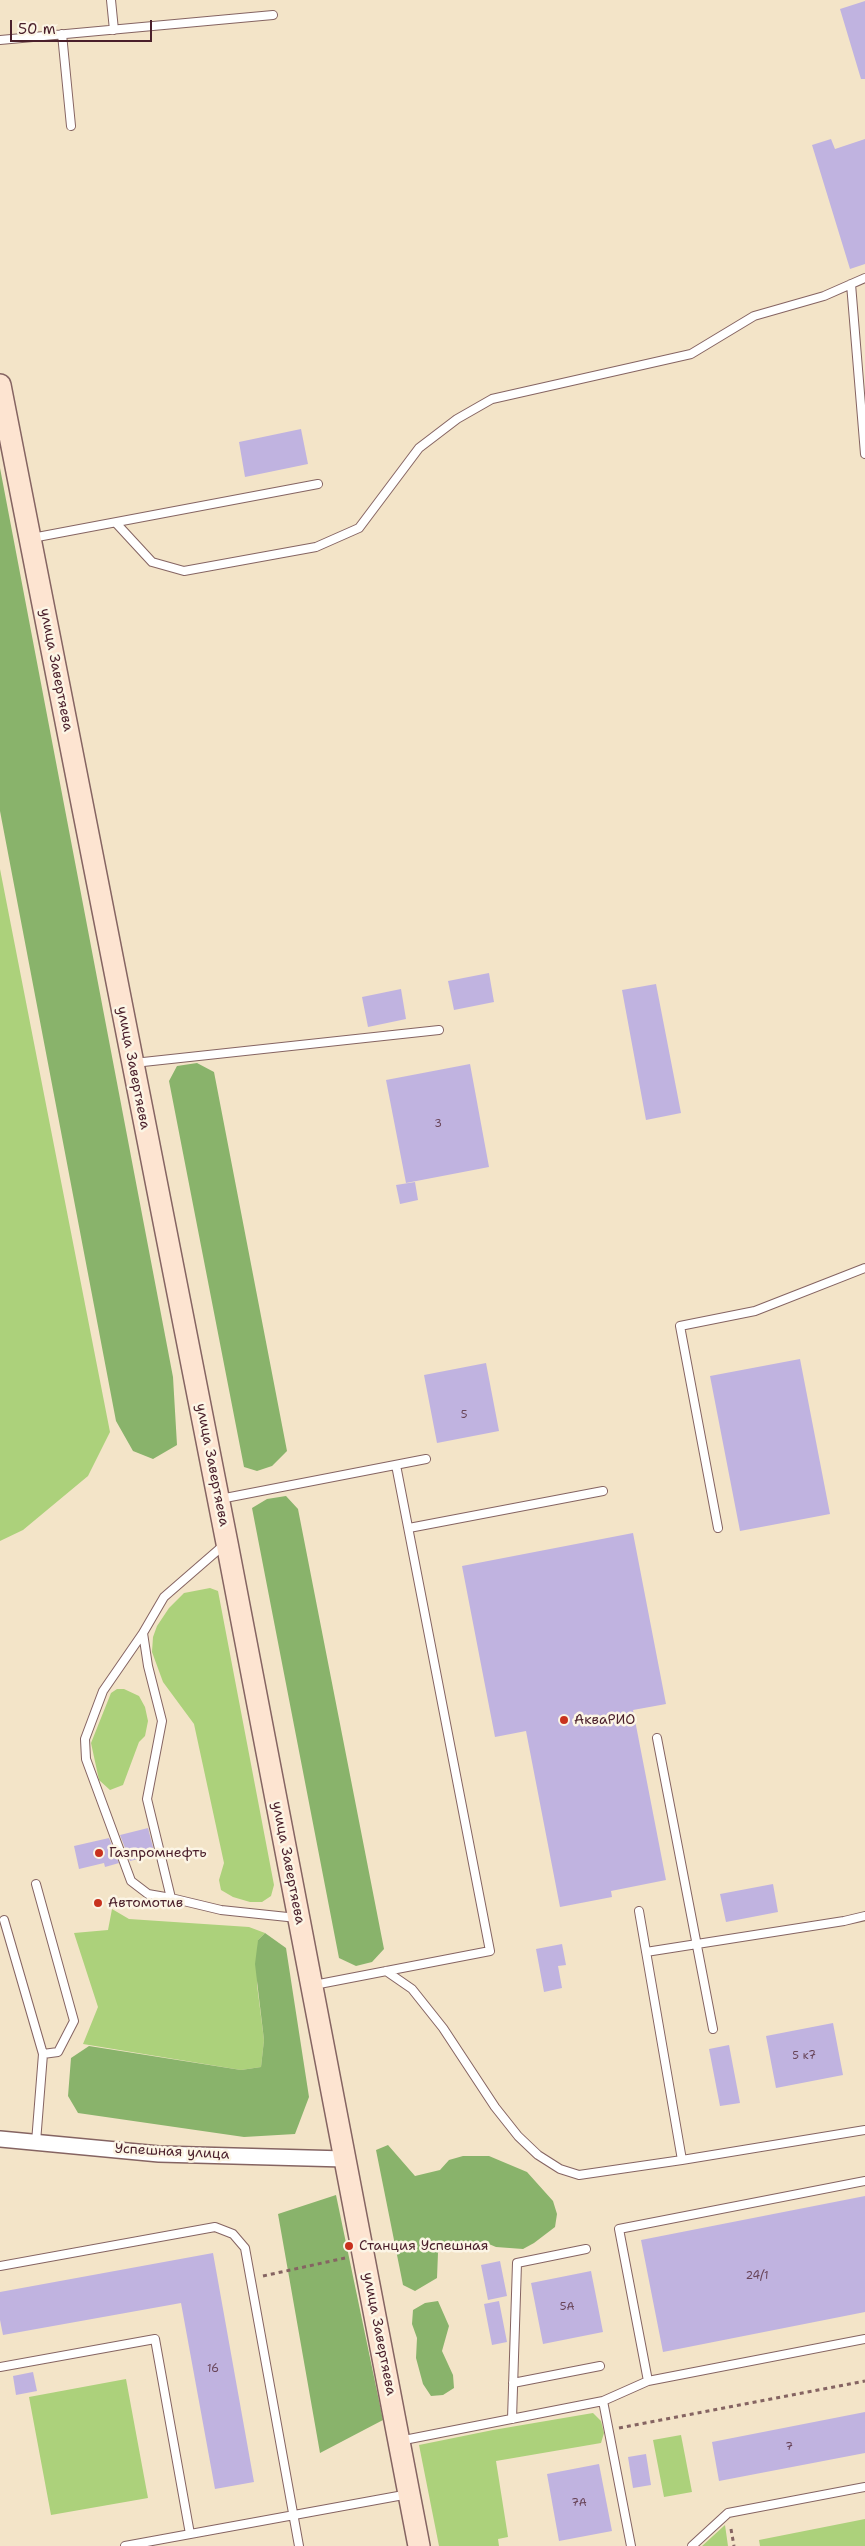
<!DOCTYPE html>
<html>
<head>
<meta charset="utf-8">
<style>
  body { margin:0 }
  #map { position:relative; width:865px; height:2546px; overflow:hidden; background:#f3e4c8; font-family:"Shantell Sans",sans-serif }
  canvas { display:block }
  .scale { position:absolute; left:10px; top:20px; width:142px; height:22px; box-sizing:border-box; border:2px solid #4a1f2b; border-top:0; padding-left:6px; font-size:15px; line-height:18px; white-space:nowrap; color:#4a1f2b; -webkit-text-stroke:4px #fcf5e5; paint-order:stroke }
</style>
</head>
<body>
<div id="map">
<canvas width="865" height="2546"></canvas>
<div class="scale">50 m</div>
</div>
<script>
const context = document.querySelector('canvas').getContext('2d');
context.lineJoin = 'round';
function paint(path, color) { context.fillStyle = color; context.fill(path, 'evenodd'); }
const toPath = rows => new Path2D(rows.map(r => 'M' + r).join(''));
function stroke(path, color, width, dash) { context.strokeStyle = color; context.lineWidth = width; context.lineCap = dash ? 'butt' : 'round'; context.setLineDash(dash || []); context.stroke(path); }
function drawText(font, color, halo, rows, align = 'center') {
  context.font = font + ' "Shantell Sans",sans-serif'; context.lineWidth = 5; context.setLineDash([]); context.textBaseline = 'middle'; context.strokeStyle = halo; context.fillStyle = color; for (const [text, x, y, turn = 0] of rows) {
    context.save(); context.translate(x, y); context.rotate((+turn || 0) * Math.PI / 180); context.textAlign = isNaN(turn) ? turn : align; if (halo) context.strokeText(text, 0, 0); context.fillText(text, 0, 0); context.restore();
  }
}
paint(toPath([
  [0,869,110,1432,88,1476,23,1530,0,1541],
  [210,1588,218,1591,274,1885,271,1896,262,1902,250,1902,233,1897,221,1890,219,1880,224,1863,194,1724,163,1682,152,1652,153,1637,157,1626,169,1608,184,1593],
  [117,1689,124,1689,139,1696,145,1707,148,1721,145,1736,139,1742,123,1785,110,1790,99,1780,91,1743,111,1693],
  [112,1909,129,1919,249,1927,265,1933,258,1940,257,1985,264,2040,261,2067,241,2070,83,2044,98,2007,74,1933,108,1930],
  [126,2379,148,2498,51,2515,29,2397],
  [593,2413,601,2421,604,2433,601,2443,496,2461,508,2537,498,2539,499,2546,439,2546,419,2445,493,2430],
  [681,2435,692,2492,664,2497,653,2440],
  [865,2519,865,2546,760,2546,759,2540],
  [725,2525,728,2546,702,2546]
]), '#acd17b');
paint(toPath([
  [0,468,173,1377,177,1445,153,1459,133,1451,116,1421,0,811],
  [197,1063,214,1072,287,1451,272,1466,257,1471,244,1467,169,1081,177,1066],
  [286,1496,298,1509,384,1949,372,1962,356,1966,339,1958,252,1508,267,1499],
  [265,1933,286,1948,309,2097,295,2134,244,2137,78,2113,68,2096,71,2058,89,2046,241,2070,261,2067,264,2040,255,1964,258,1940],
  [388,2145,415,2176,440,2170,449,2160,463,2156,489,2156,527,2172,553,2201,557,2214,555,2227,534,2243,523,2249,496,2247,484,2242,445,2243,438,2253,437,2278,415,2291,403,2285,376,2150],
  [336,2195,383,2420,320,2453,278,2214],
  [438,2301,449,2326,442,2351,453,2375,454,2388,443,2395,431,2396,423,2384,416,2358,417,2338,412,2324,413,2310,425,2303]
]), '#89b36b');
paint(toPath([
  [865,1,865,79,861,79,840,9],
  [831,139,835,149,865,139,865,264,850,269,812,145],
  [301,429,308,464,245,477,239,442],
  [489,973,494,1002,454,1010,448,981],
  [656,984,681,1113,646,1120,622,990],
  [401,989,406,1019,368,1027,362,997],
  [470,1064,489,1167,406,1183,386,1080],
  [415,1182,418,1200,400,1204,396,1185],
  [800,1359,830,1514,740,1531,710,1376],
  [486,1363,499,1431,437,1443,424,1375],
  [633,1533,666,1704,633,1710,666,1880,611,1891,612,1897,560,1907,526,1731,495,1737,462,1566],
  [148,1828,155,1855,130,1861,120,1835],
  [109,1838,119,1863,105,1867,104,1863,79,1869,74,1846],
  [773,1884,778,1912,726,1922,720,1894],
  [562,1944,566,1965,558,1966,562,1988,544,1992,536,1949],
  [833,2023,843,2075,776,2088,766,2036],
  [729,2045,740,2103,720,2106,709,2049],
  [865,2196,865,2312,663,2352,641,2240],
  [213,2253,254,2482,215,2489,181,2303,3,2335,0,2320,0,2292],
  [500,2261,507,2296,488,2300,481,2265],
  [591,2271,603,2332,543,2344,531,2283],
  [499,2301,507,2342,492,2345,484,2304],
  [33,2372,37,2391,16,2395,13,2376],
  [865,2412,865,2453,719,2481,712,2442],
  [646,2454,651,2485,633,2488,628,2457],
  [599,2464,612,2531,559,2541,547,2474]
]), '#c0b3e0');
const lane = toPath([
  [111,0,114,30],
  [62,34,71,126],
  [0,40,273,15],
  [851,284,865,454],
  [116,523,152,562,184,571,316,547,359,528,419,448,457,419,492,399,691,354,754,316,824,296,865,278],
  [32,538,318,484],
  [134,1063,439,1030],
  [220,1499,426,1459],
  [409,1528,603,1491],
  [718,1528,680,1326,755,1311,865,1268],
  [225,1544,164,1597,143,1633,148,1666,162,1721,147,1799,171,1898,221,1910,297,1918],
  [143,1633,103,1691,85,1739,86,1759,131,1881,148,1894,171,1898],
  [657,1738,713,2029],
  [36,1884,74,2021,58,2052,43,2054],
  [639,1911,682,2160],
  [4,1920,43,2054,36,2142],
  [646,1952,844,1921,865,1916],
  [386,1971,412,1989,443,2028,495,2107,518,2136,538,2155,560,2169,579,2175,682,2160,865,2130],
  [314,1985,490,1951,396,1465],
  [0,2266,215,2227,233,2234,245,2248,299,2546],
  [0,2367,155,2339,190,2534],
  [648,2381,619,2229,865,2181],
  [513,2383,600,2366],
  [603,2401,648,2381,865,2339],
  [512,2419,517,2263,586,2249],
  [399,2441,603,2401,631,2546],
  [125,2546,409,2494],
  [692,2546,728,2513,865,2487]
]);
const street = toPath([
  [0,2139,159,2154,345,2159]
]);
const secondary = toPath([
  [0,385,227,1543,419,2546]
]);
stroke(lane, '#856462', 10);
stroke(street, '#856462', 18);
stroke(secondary, '#856462', 24);
stroke(toPath([
  [263,2276,345,2258],
  [619,2428,865,2381],
  [731,2529,734,2546]
]), '#856462', 3, [4, 4]);
stroke(lane, '#fff', 8);
stroke(street, '#fff', 15);
stroke(secondary, '#fde4d1', 21);
for (const [x, y, r, color] of [
  [564,1720,5,"#c8321e"],
  [99,1853,5,"#c8321e"],
  [98,1903,5,"#c8321e"],
  [349,2246,5,"#c8321e"]
]) { const dot = new Path2D(); dot.arc(x, y, r, 0, 2 * Math.PI); context.fillStyle = color; context.fill(dot); stroke(dot, '#fcf5e5', 2); }
drawText('11px', '#684458', null, [
  ["3",438,1124],
  ["5",464,1415],
  ["5 к7",804,2056],
  ["24/1",757,2276],
  ["5А",567,2307],
  ["16",213,2369],
  ["7",789,2447],
  ["7А",579,2503]
]);
drawText('14px', '#4a1f2b', '#fcf5e5', [
  ["улица Завертяева",56,670,79],
  ["улица Завертяева",133,1068,79],
  ["улица Завертяева",212,1465,79],
  ["улица Завертяева",288,1863,79],
  ["Успешная улица",172,2152,3],
  ["улица Завертяева",379,2334,79]
]);
drawText('14px', '#4a1f2b', '#fcf5e5', [
  ["АкваРИО",574,1720],
  ["Газпромнефть",109,1853],
  ["Автомотив",108,1903],
  ["Станция Успешная",359,2246]
], 'left');
</script>
</body>
</html>
